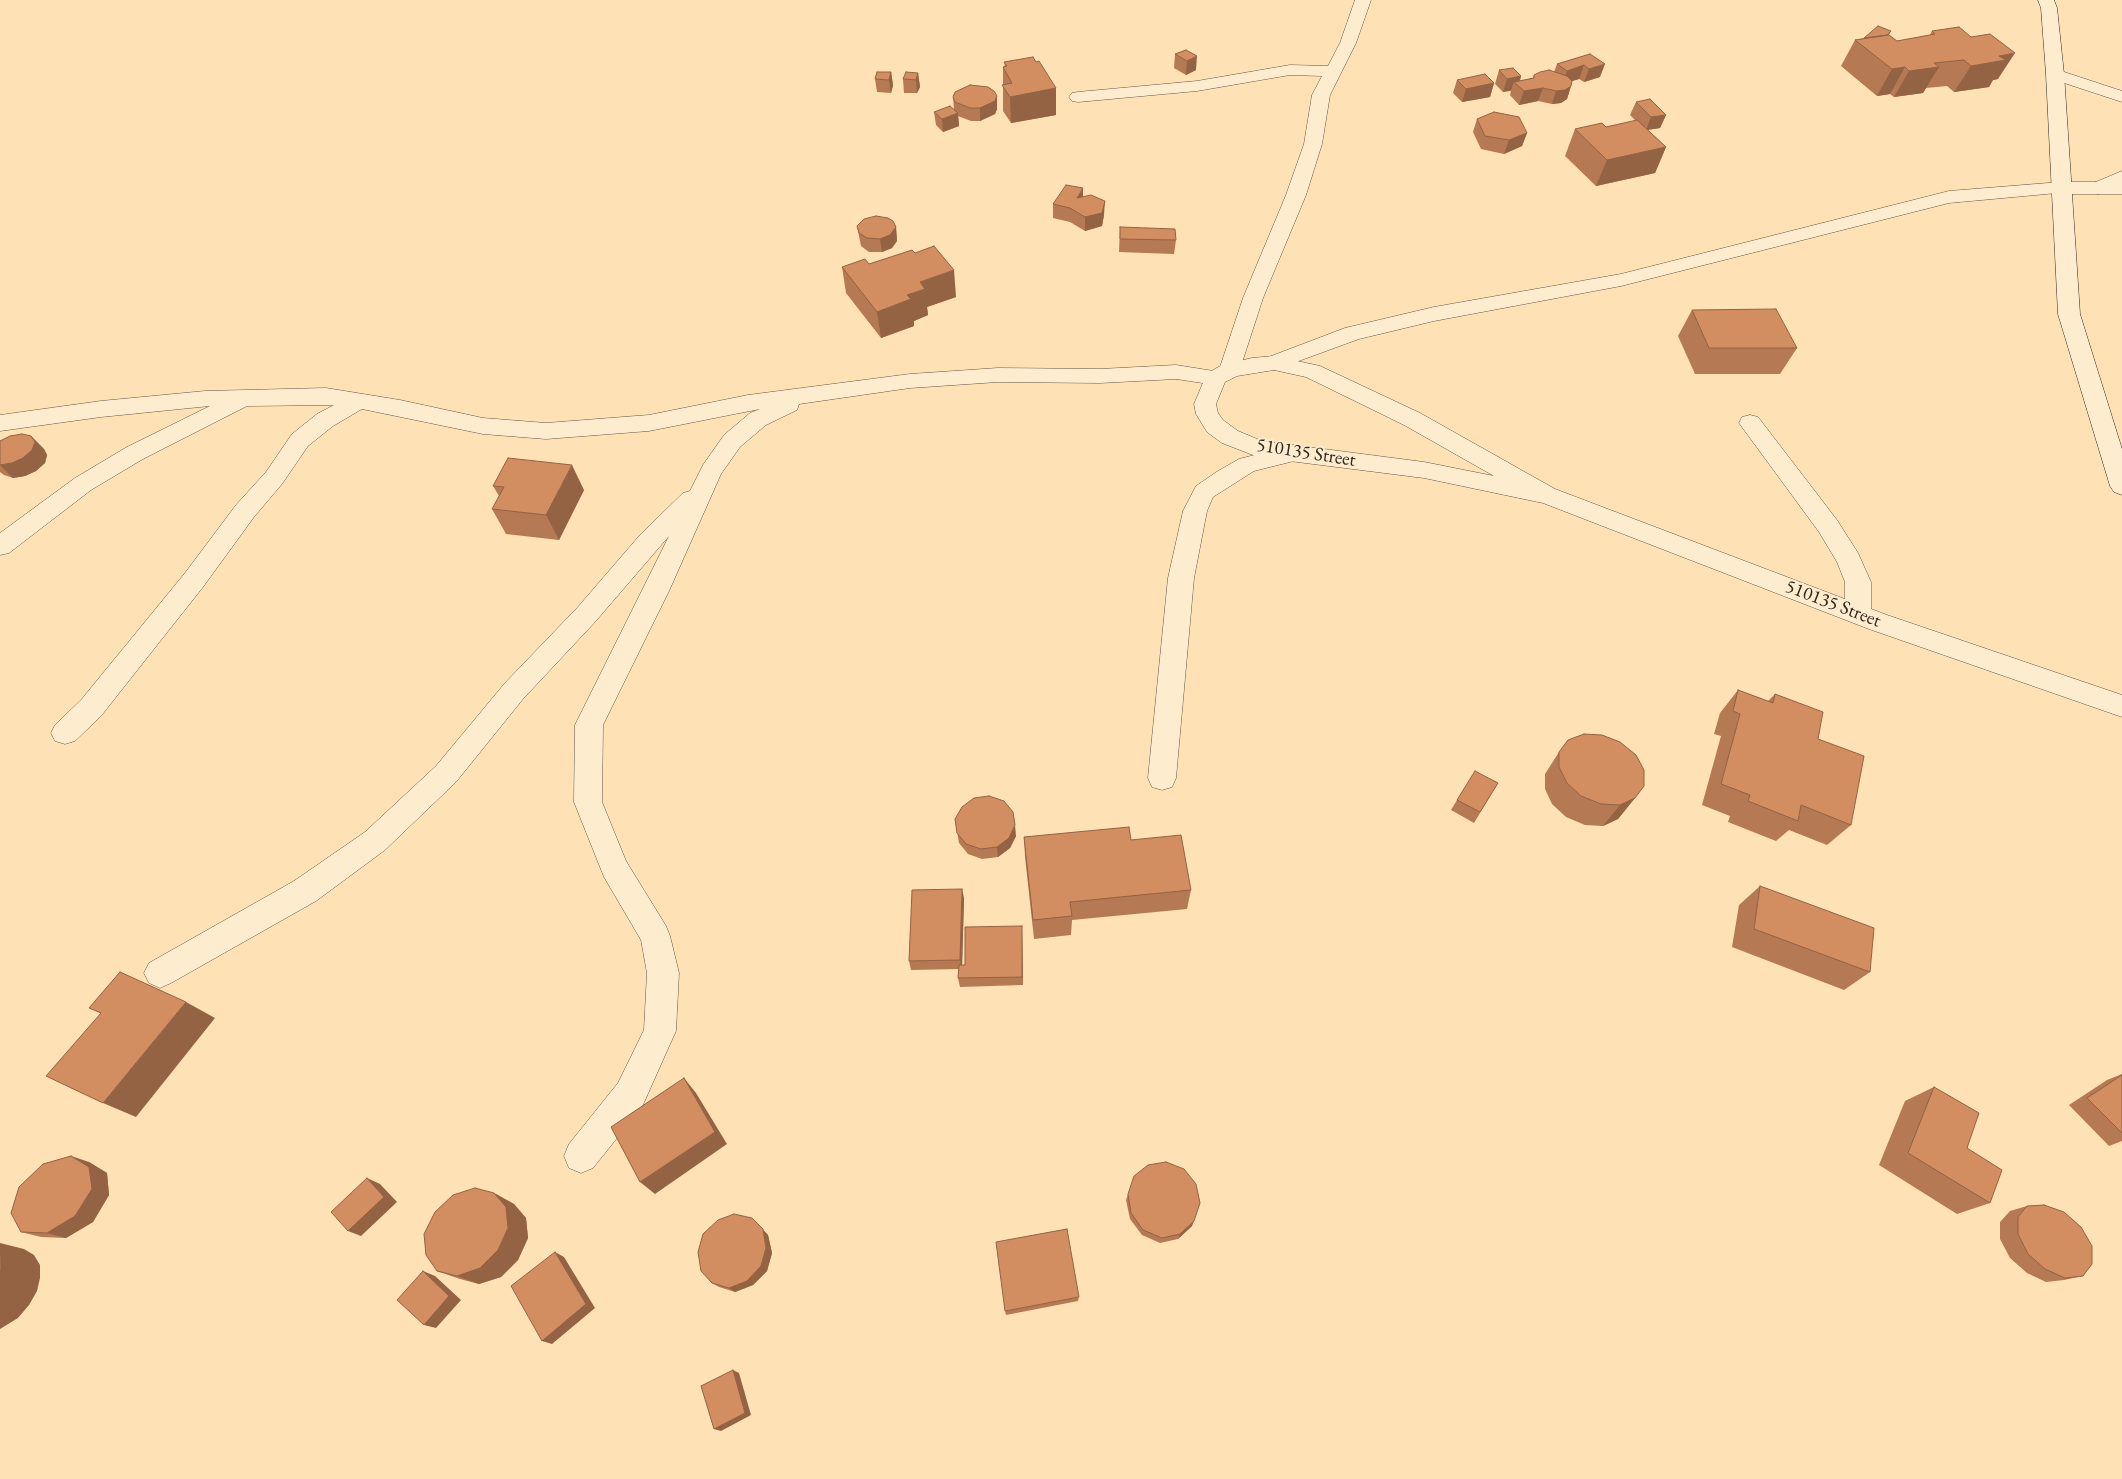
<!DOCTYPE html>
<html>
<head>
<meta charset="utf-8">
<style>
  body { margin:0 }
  canvas { display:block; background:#fee2b5 }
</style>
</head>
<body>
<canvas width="2122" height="1479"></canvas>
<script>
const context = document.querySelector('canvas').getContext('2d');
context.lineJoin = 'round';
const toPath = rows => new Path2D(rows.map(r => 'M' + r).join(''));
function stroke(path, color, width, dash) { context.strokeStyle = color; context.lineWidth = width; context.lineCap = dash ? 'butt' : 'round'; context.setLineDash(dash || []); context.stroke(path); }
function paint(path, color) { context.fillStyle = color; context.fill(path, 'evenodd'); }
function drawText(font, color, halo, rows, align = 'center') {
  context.font = font + ' "EB Garamond",serif'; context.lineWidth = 4; context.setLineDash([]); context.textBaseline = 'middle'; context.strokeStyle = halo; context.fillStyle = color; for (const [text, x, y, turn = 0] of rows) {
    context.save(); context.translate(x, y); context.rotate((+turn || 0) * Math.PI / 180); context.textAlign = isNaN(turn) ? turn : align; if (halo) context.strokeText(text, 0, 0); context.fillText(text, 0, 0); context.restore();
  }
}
const lane = toPath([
  [1355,0,1371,0,1356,43,1330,95,1322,144,1306,195,1263,298,1238,375,1226,376,1227,378,1224,383,1216,385,1176,379,1100,383,998,382,910,388,799,404,797,410,766,425,740,447,721,474,669,591,603,725,602,802,626,861,666,926,670,936,679,973,676,1031,671,1042,642,1107,593,1168,581,1173,569,1168,564,1156,569,1144,618,1083,644,1030,647,973,641,940,604,877,574,802,575,725,669,536,595,622,523,699,456,782,385,850,316,901,171,983,160,988,149,983,144,973,149,963,294,881,365,832,436,766,505,683,577,608,640,535,683,493,690,491,703,465,724,435,750,413,760,409,649,431,546,439,483,434,362,409,333,426,308,446,282,484,254,517,203,587,101,716,75,741,65,744,55,741,51,733,55,725,81,700,185,573,236,505,266,472,292,434,317,414,334,405,247,406,143,459,91,490,9,553,0,555,0,533,75,478,127,447,210,406,101,417,0,431,0,415,101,401,205,391,326,388,400,400,483,418,546,423,649,415,748,395,910,374,998,368,1100,369,1176,365,1220,372,1219,370,1243,298,1286,195,1304,144,1312,95,1322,76,1290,75,1197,91,1078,102,1072,101,1069,97,1072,93,1078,92,1197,81,1290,65,1328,66,1340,43,1355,0],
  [2055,69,2122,91,2122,102,2049,78,2046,74,2049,70,2055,69],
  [2122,171,2122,184,2098,194,2091,192,2088,188,2091,184,2122,171],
  [2061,182,2068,184,2071,188,2068,192,1949,203,1621,286,1434,321,1359,339,1274,370,1266,368,1263,363,1266,358,1345,328,1434,307,1621,274,1949,191,2061,182],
  [1750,415,1758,417,1837,520,1858,553,1871,582,1871,613,1867,620,1858,623,1849,620,1845,613,1845,582,1837,562,1819,532,1739,423,1742,417,1750,415],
  [1294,445,1302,447,1306,453,1302,459,1254,471,1213,497,1207,511,1194,578,1176,778,1172,787,1162,790,1152,787,1148,778,1168,578,1183,511,1196,486,1218,471,1239,459,1294,445]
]);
const street = toPath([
  [2061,182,2122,182,2122,194,2061,194,2054,192,2051,188,2054,184,2061,182],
  [1274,356,1320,366,1420,413,1555,489,1887,615,2122,695,2122,717,1869,629,1543,503,1424,478,1258,457,1222,443,1207,432,1196,414,1194,404,1205,378,1208,373,1222,365,1252,358,1274,356],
  [1274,370,1306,377,1404,425,1494,476,1424,462,1262,441,1238,431,1223,420,1218,413,1216,404,1225,382,1237,376,1274,370]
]);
const secondary = toPath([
  [2038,0,2054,0,2057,8,2064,74,2080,314,2122,449,2122,495,2114,492,2110,486,2058,314,2046,74,2041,8,2038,0]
]);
stroke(lane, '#645644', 1);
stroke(street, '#645644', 1);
stroke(secondary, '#31271f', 1);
paint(lane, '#feeccf');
paint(street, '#feeccf');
paint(secondary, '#feeccf');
paint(toPath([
  [1891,31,1889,35,1897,41,1930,35,1932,31,1998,79,1993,80,1989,87,1954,92,1947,86,1926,88,1923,93,1894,97,1890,94,1877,96,1841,66,1855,40,1864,38],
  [1186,50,1196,70,1186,75,1174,68,1175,54],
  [1590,54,1600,77,1584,82,1579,79,1572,81,1571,86,1567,99,1561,103,1552,104,1538,101,1519,105,1510,95,1511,91,1503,92,1495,84,1499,70,1521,76,1520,81,1533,78,1534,75,1554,72,1557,64],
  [1004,62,1036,62,1056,115,1011,123,1003,111,1003,67,1005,67],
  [891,72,893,85,891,93,877,92,875,79],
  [918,73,920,87,917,93,904,93,903,79],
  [1457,80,1494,83,1490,97,1462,102,1453,93],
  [953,97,997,109,995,114,980,121,971,121,958,116,959,126,943,132,936,125,934,112,954,109],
  [1636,102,1666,115,1660,128,1648,130,1666,147,1655,173,1596,186,1565,156,1575,129,1606,127,1636,121,1630,115],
  [1477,119,1527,133,1522,146,1504,154,1481,149,1473,132],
  [1083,197,1104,215,1102,226,1085,231,1070,222,1053,218,1053,204],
  [857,226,896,227,897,241,892,248,882,252,869,252,861,246],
  [1120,227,1176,240,1174,254,1119,252],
  [915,253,956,297,927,307,928,315,914,321,914,326,881,338,846,293,842,267,869,264],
  [1692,310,1797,348,1780,374,1695,374,1678,336],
  [31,436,44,449,47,455,45,463,36,471,25,476,13,478,4,475,0,472,0,441],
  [493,486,584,490,559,540,506,534,492,509,499,496],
  [1738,690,1768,701,1775,694,1818,739,1851,825,1827,845,1789,830,1776,841,1728,822,1730,816,1702,805,1721,736,1714,734,1720,713],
  [1559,752,1635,798,1618,819,1603,826,1585,825,1566,817,1552,804,1545,789,1545,774],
  [1498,783,1474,823,1451,810,1457,800],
  [955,819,1016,836,1010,848,998,857,982,859,968,854,959,843],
  [1024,837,1131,840,1191,890,1187,909,1072,920,1071,935,1034,939,1025,857],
  [1760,886,1870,972,1844,990,1732,947,1739,905],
  [964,898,962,965,965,965,1022,926,1023,985,960,987,958,978,959,969,911,970,909,961],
  [2122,1074,2122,1141,2109,1146,2069,1105,2107,1080],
  [1934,1087,1967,1148,1990,1203,1957,1214,1879,1165,1905,1101],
  [89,1162,107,1173,109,1195,93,1222,66,1238,41,1237,21,1232],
  [494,1193,514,1204,526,1218,528,1238,518,1260,501,1277,479,1284,460,1279,437,1271],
  [1128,1194,1192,1226,1178,1239,1160,1243,1142,1235,1130,1219,1126,1200],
  [2027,1206,2083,1276,2064,1280,2046,1282,2027,1273,2010,1258,2000,1239,2000,1222,2010,1211],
  [752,1218,768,1235,772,1253,767,1271,753,1285,735,1292,719,1287,712,1283],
  [1079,1297,1078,1301,1006,1315,1005,1311]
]), '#b57953');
paint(toPath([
  [2015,53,1998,79,1993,80,1989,87,1954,92,1971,66,1999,56],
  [1197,56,1196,70,1186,75,1187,61],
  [1605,64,1600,77,1584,82,1589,69],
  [1584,65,1579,79,1562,84,1567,71],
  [1905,67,1890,94,1877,96,1892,69],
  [1939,67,1923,93,1894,97,1909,71],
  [891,72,893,85,891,93,889,80],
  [918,73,920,87,917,93,916,80],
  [1521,76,1518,86,1514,82,1511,90,1503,92,1507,79],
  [1494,83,1490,97,1462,102,1466,89],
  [1571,86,1567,99,1561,103,1552,104,1556,91],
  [1056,88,1056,115,1011,123,1010,97],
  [1543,88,1538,101,1519,105,1524,91],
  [997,96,997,109,995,114,980,121,980,108],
  [958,113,959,126,943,132,942,119],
  [1666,115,1660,128,1646,130,1651,117],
  [1527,133,1522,146,1504,154,1509,140],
  [1666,147,1655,173,1596,186,1607,160],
  [1083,188,1083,202,1077,198],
  [1105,201,1104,215,1102,226,1085,231,1085,217],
  [896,227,897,241,892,248,882,252,880,239],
  [954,270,956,297,927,307,928,315,914,321,914,326,881,338,877,312,920,282],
  [31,436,44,449,47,455,45,463,36,471,25,476,13,478,0,465],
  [572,465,584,490,559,540,546,515],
  [1635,798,1618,819,1603,826,1620,805],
  [1015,825,1016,836,1010,848,998,857,997,847],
  [962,889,964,898,962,969,960,960],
  [1022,926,1022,935,1023,985,1022,977],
  [186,1002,215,1018,136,1117,103,1103],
  [684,1078,696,1093,727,1144,655,1194,640,1182],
  [71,1156,89,1162,107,1173,109,1195,93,1222,66,1238,47,1233],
  [367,1178,380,1184,397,1202,361,1236,348,1231],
  [494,1193,514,1204,526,1218,528,1238,518,1260,501,1277,479,1284,457,1276],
  [752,1218,768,1235,772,1253,767,1271,753,1285,735,1292,729,1288],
  [1194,1221,1192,1226,1178,1239,1180,1234],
  [0,1243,24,1249,34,1255,40,1265,40,1278,37,1291,29,1305,18,1318,0,1329],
  [555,1252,564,1257,595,1308,552,1344,542,1341],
  [423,1271,435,1276,461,1300,436,1328,424,1325],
  [733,1370,739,1373,751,1415,721,1431,714,1429]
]), '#936344');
const building = toPath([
  [1878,26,1891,31,1887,35,1864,38,1878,26],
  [1959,27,1971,37,1990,34,2015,53,1999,56,2006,60,1971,66,1964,60,1934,63,1939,67,1909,71,1905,67,1892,69,1855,40,1889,35,1897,41,1935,34,1932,31,1959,27],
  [1186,50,1197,56,1187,61,1175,54,1186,50],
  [1590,54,1605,64,1589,69,1584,65,1567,71,1557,64,1590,54],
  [1033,57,1036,62,1039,61,1056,88,1010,97,1002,85,1012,83,1003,67,1007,66,1004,62,1033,57],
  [1513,68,1521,76,1507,79,1499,70,1513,68],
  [1549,70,1567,76,1572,81,1571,86,1565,90,1556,91,1543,88,1524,91,1514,82,1534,78,1534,75,1540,72,1549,70],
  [877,72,891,72,889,80,875,79,877,72],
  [906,72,918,73,916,80,903,79,906,72],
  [1485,74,1494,83,1466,89,1457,80,1485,74],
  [970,85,988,87,994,91,997,96,995,101,980,108,970,108,955,102,953,97,955,92,970,85],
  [1650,99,1666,115,1651,117,1636,102,1650,99],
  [950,106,958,113,942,119,934,112,950,106],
  [1494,112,1519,117,1527,133,1509,140,1485,136,1477,119,1494,112],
  [1637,120,1666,147,1607,160,1575,129,1602,123,1606,127,1637,120],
  [1066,185,1083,188,1077,198,1091,195,1105,201,1102,213,1085,217,1070,208,1053,204,1066,185],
  [876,216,888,218,893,221,896,227,890,235,880,239,867,238,859,233,857,226,864,219,876,216],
  [1120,227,1175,229,1176,240,1120,239,1120,227],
  [934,246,954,270,920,282,925,289,907,295,911,299,877,312,842,267,865,259,869,264,912,250,915,253,934,246],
  [1776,309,1797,348,1709,348,1692,310,1776,309],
  [22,434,31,436,35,442,32,450,23,458,12,463,0,465,0,441,10,436,22,434],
  [508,458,572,465,546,515,492,509,504,487,493,486,508,458],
  [1738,690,1773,703,1775,694,1823,712,1818,739,1864,756,1851,825,1801,805,1798,821,1748,801,1750,795,1721,784,1740,714,1733,711,1738,690],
  [1584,734,1602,735,1620,742,1636,755,1644,770,1644,786,1635,798,1620,805,1601,804,1581,796,1567,783,1559,767,1559,752,1568,740,1584,734],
  [1475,771,1498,783,1480,812,1457,800,1475,771],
  [989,796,1004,801,1013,812,1015,825,1009,838,997,847,981,849,966,844,957,833,955,819,962,807,974,798,989,796],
  [1129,827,1131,840,1181,835,1191,890,1070,902,1072,916,1033,920,1024,837,1129,827],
  [1760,886,1874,928,1870,972,1754,929,1760,886],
  [962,889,960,960,909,961,912,890,962,889],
  [1022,926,1022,977,958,978,959,965,965,965,965,927,1022,926],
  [120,972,186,1002,103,1103,46,1076,101,1013,89,1008,120,972],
  [2122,1075,2122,1133,2087,1098,2122,1075],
  [684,1078,715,1132,640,1182,611,1127,684,1078],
  [1934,1087,1979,1113,1967,1148,2002,1170,1990,1203,1908,1153,1934,1087],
  [71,1156,89,1167,92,1189,75,1216,47,1233,21,1232,11,1213,19,1187,43,1164,71,1156],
  [1166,1162,1184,1169,1196,1184,1200,1203,1194,1221,1180,1234,1162,1238,1143,1230,1131,1213,1128,1194,1134,1176,1148,1165,1166,1162],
  [367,1178,384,1197,348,1231,331,1212,367,1178],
  [475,1188,494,1193,506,1207,508,1228,498,1250,480,1268,457,1276,437,1271,426,1255,424,1234,435,1212,453,1195,475,1188],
  [2044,1205,2064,1212,2081,1227,2092,1246,2092,1264,2083,1276,2065,1278,2045,1269,2028,1254,2018,1234,2018,1217,2027,1206,2044,1205],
  [734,1214,752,1218,763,1229,766,1248,761,1266,747,1281,729,1288,712,1283,701,1271,698,1252,703,1234,718,1220,734,1214],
  [1067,1229,1079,1297,1005,1311,996,1242,1067,1229],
  [555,1252,586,1304,542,1341,511,1286,555,1252],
  [0,1254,1,1256,1,1269,0,1274,0,1254],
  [423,1271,449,1296,424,1325,397,1300,423,1271],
  [733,1370,745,1413,714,1429,701,1386,733,1370]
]);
paint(building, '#d28d61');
stroke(building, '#936344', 1);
drawText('19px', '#31271f', '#feeccf', [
  ["510135 Street",1306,453,9],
  ["510135 Street",1833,604,21]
]);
</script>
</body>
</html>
